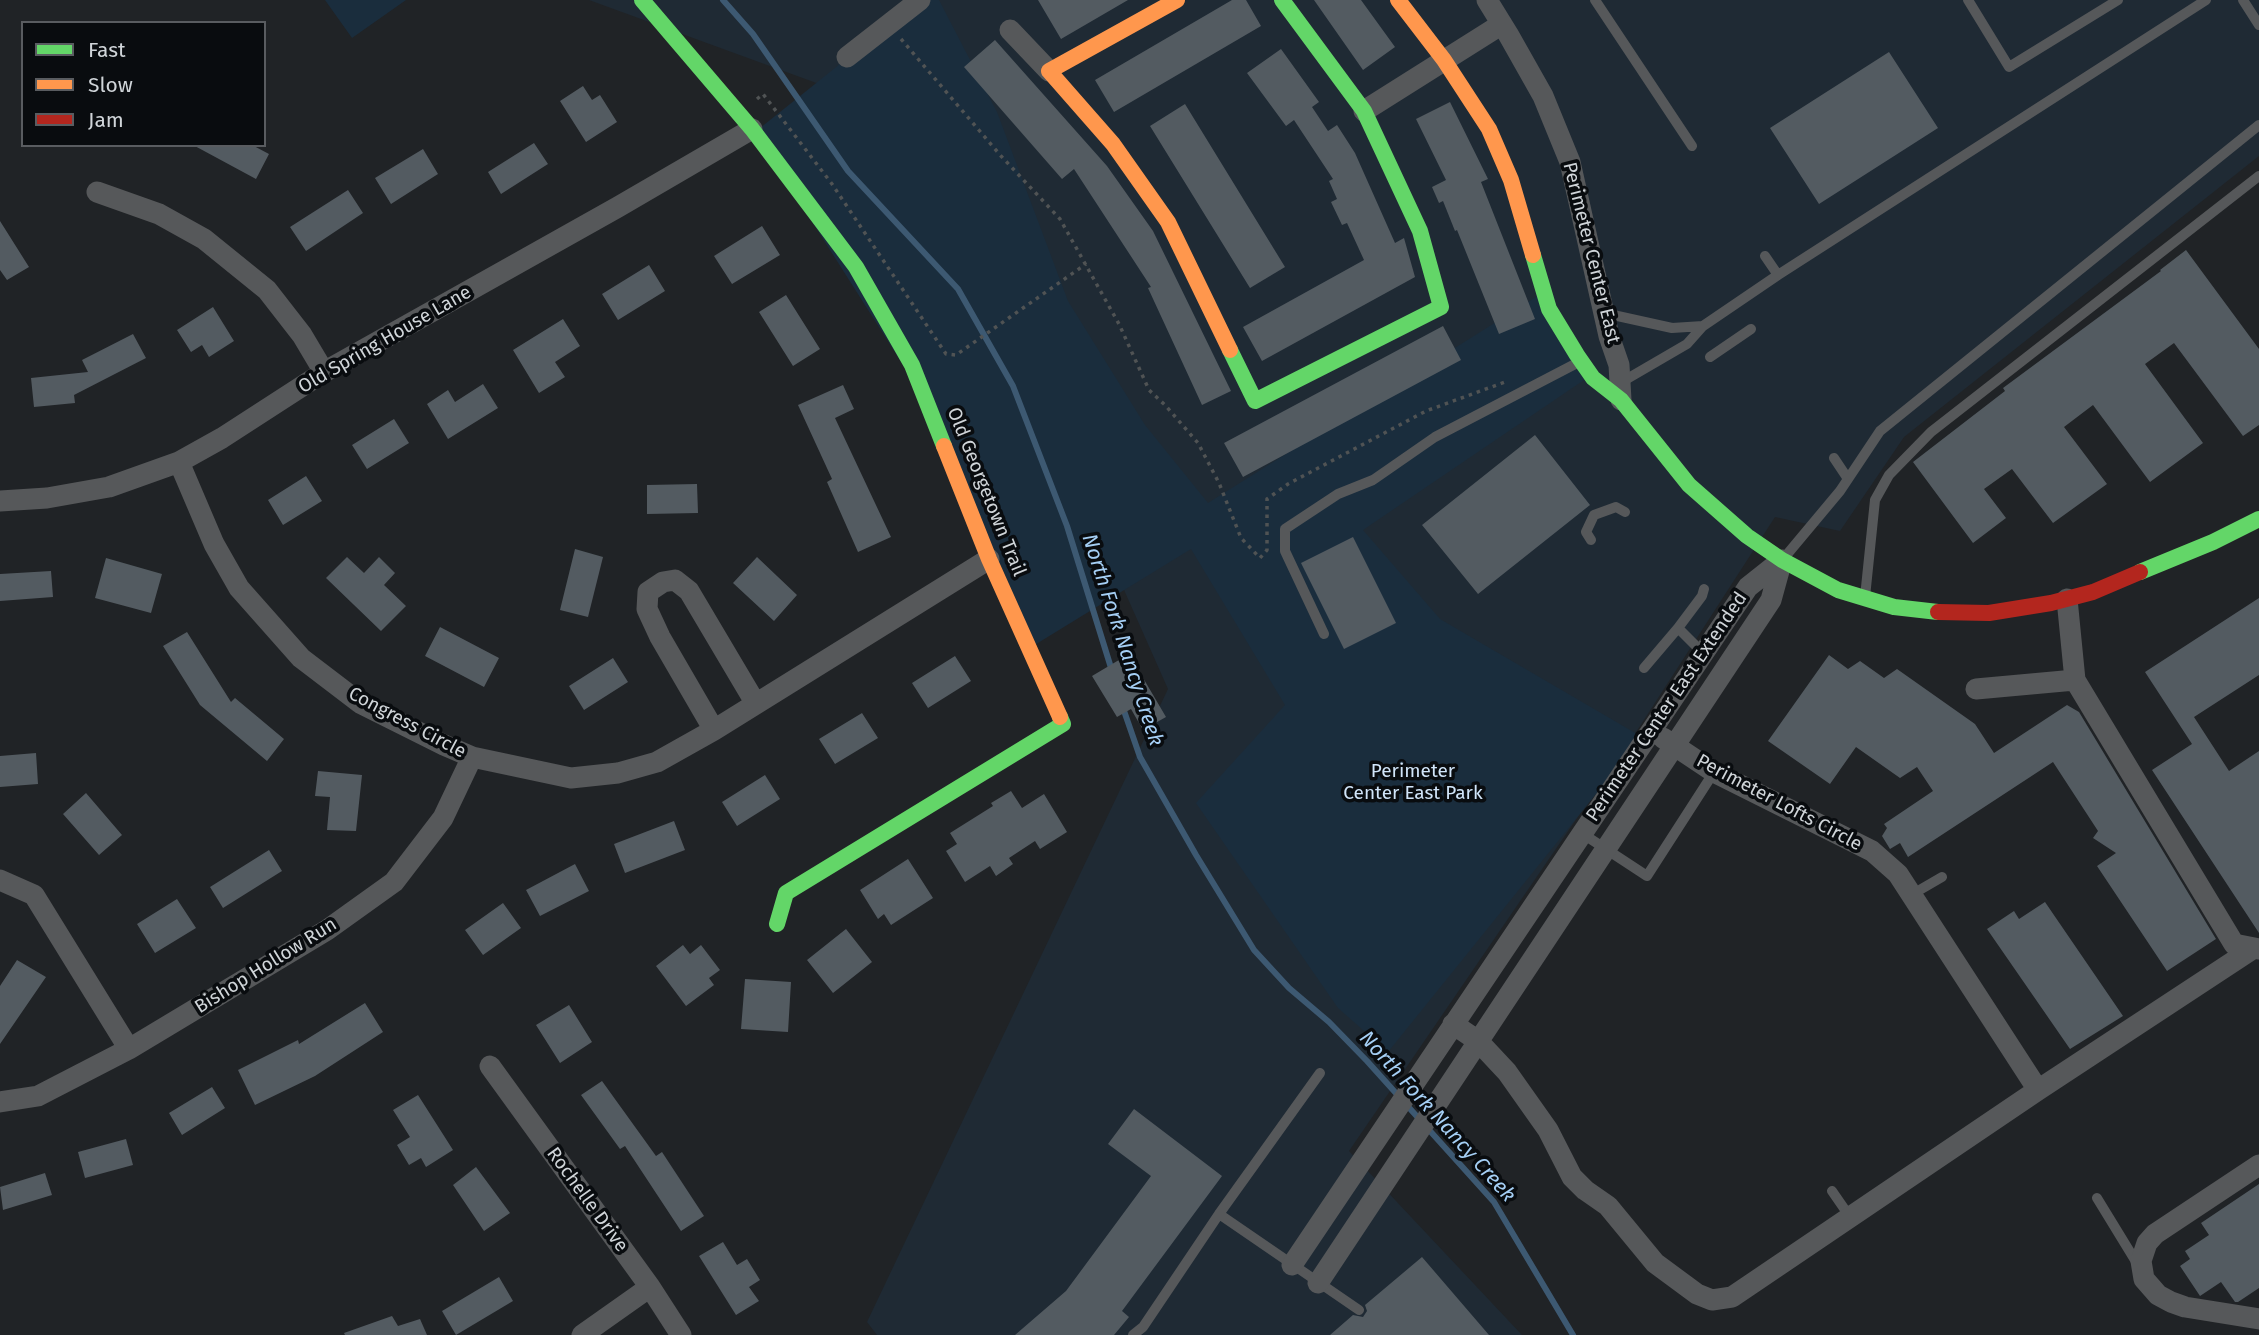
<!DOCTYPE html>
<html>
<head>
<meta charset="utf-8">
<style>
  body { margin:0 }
  #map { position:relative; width:2259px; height:1335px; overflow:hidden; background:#202326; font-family:"Fira Sans",sans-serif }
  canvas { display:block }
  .legend { position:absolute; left:21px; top:21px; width:245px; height:126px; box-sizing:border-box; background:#090c0f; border:2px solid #595c60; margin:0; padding:9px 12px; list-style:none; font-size:21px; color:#d0d5d9 }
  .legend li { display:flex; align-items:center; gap:14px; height:35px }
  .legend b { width:35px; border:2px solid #595c60 }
</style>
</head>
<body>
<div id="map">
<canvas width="2259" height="1335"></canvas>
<ul class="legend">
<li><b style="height:9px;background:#63d668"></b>Fast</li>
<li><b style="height:9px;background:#ff974d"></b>Slow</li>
<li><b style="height:9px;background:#b3261e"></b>Jam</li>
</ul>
</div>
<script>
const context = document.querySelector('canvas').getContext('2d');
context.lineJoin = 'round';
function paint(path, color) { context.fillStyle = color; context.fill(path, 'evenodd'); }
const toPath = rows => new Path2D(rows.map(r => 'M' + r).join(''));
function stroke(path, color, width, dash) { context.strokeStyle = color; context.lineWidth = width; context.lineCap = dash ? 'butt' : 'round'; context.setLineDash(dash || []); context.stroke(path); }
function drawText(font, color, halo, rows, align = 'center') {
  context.font = font + ' "Fira Sans",sans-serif'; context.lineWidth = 7; context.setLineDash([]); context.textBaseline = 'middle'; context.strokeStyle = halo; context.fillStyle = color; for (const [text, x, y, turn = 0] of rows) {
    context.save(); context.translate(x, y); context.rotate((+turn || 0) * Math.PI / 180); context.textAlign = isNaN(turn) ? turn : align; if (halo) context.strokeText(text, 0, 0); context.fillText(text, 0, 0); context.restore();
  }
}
paint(toPath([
  [589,0,2259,0,2259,156,1904,437,1840,531,1775,517,1640,726,1349,1151,1522,1335,877,1335,867,1322,1168,689,915,119]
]), '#1f2a34');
paint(toPath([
  [325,0,406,0,352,38],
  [920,0,939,0,997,112,1068,301,1145,425,1208,503,1544,292,1584,380,1363,530,1440,619,1642,737,1388,1052,1338,1008,1196,803,1285,705,1191,549,1033,646,905,368,755,132]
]), '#1a2d3d');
stroke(toPath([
  [723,0,753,34,848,171,958,289,1013,386,1067,526,1112,671],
  [1122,705,1140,757,1196,855,1254,950,1289,988,1329,1022,1367,1061,1494,1202,1573,1335]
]), '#3d5972', 6);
paint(toPath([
  [1038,0,1128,0,1061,39],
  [1232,0,1246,0,1261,26,1114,112,1095,80],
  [1314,0,1361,0,1395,47,1363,70],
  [995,40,1107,166,1153,231,1231,391,1202,405,1148,288,1151,287,1074,169,1062,179,964,67],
  [1281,49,1319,102,1312,107,1328,131,1337,125,1355,153,1395,243,1404,238,1415,277,1262,361,1243,327,1364,260,1347,223,1342,225,1331,202,1337,199,1329,181,1333,179,1294,120,1286,126,1247,73],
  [1889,52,1938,128,1819,204,1770,128],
  [583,86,592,100,600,95,617,122,586,142,560,101],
  [1450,102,1488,179,1481,182,1535,319,1499,334,1457,230,1455,231,1443,201,1439,203,1432,187,1446,180,1416,119],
  [1185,104,1285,267,1250,288,1150,126],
  [534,143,548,164,501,194,488,172],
  [193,145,252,145,269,154,256,179],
  [423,149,438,174,391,204,375,178],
  [348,190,363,213,306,251,290,227],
  [0,221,29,267,7,280,0,270],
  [762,226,780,255,732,284,714,256],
  [2186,250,2259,349,2259,425,2243,436,2174,343,2145,364,2203,443,2150,482,2093,405,2064,427,2107,484,2053,523,2012,469,1984,489,2006,518,1973,543,1913,462,2005,391,2003,388,2161,271,2160,270],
  [649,265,665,291,618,320,602,294],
  [786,295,820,349,793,366,759,312],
  [213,307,234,341,209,357,202,345,191,352,177,330],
  [563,319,580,346,555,362,565,377,539,393,513,350],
  [1443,326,1461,360,1243,477,1224,443],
  [133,334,146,358,74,395,75,403,34,407,31,378,88,372,82,360],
  [483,384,498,408,448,439,427,404,448,390,455,402],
  [843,385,854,409,835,418,891,537,858,552,827,482,832,479,798,405],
  [394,419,409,443,367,469,352,445],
  [1535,435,1590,505,1478,594,1422,525],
  [306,476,322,501,283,525,268,500],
  [697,484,698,513,647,514,647,485],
  [1353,537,1396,623,1344,649,1301,563],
  [575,549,603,557,588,617,560,610],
  [347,557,364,573,379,557,395,573,384,585,406,606,381,631,326,578],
  [757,557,797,595,774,621,733,583],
  [106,558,162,574,151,613,95,598],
  [51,571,53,597,0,601,0,574],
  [2259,598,2259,675,2194,717,2229,771,2259,751,2259,933,2152,770,2192,744,2145,672],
  [440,627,499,658,484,687,425,656],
  [187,632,231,702,235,698,284,739,267,761,200,705,163,646],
  [1129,654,1166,717,1143,730,1131,709,1117,717,1092,676],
  [1829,655,1848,669,1860,661,1884,678,1897,669,1975,724,1994,753,2067,705,2079,712,2216,939,2167,971,2097,866,2116,853,2093,838,2098,831,2053,762,1908,857,1900,843,1890,849,1882,836,1887,828,1884,824,1933,791,1917,767,1900,778,1856,747,1830,784,1768,741],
  [955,656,971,681,928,708,912,683],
  [613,658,628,682,584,710,569,686],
  [862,713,878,738,835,764,819,739],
  [36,753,38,784,0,787,0,756],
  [318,771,362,775,356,831,327,830,330,797,315,796],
  [765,775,780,799,737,826,722,802],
  [1011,791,1022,808,1044,794,1067,832,1040,849,1035,841,1009,858,1013,864,996,876,990,866,965,882,946,851,957,844,950,833,993,806,991,803],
  [86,793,122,835,99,855,63,814],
  [674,821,685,850,625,873,614,844],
  [269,850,282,871,223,908,210,887],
  [908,859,933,898,891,925,884,914,878,919,860,890],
  [575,864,589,891,540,916,526,890],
  [177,899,196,928,155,953,137,924],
  [2045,902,2123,1016,2070,1049,1987,929,2014,911,2019,919],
  [503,903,521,928,483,955,465,930],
  [846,929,872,962,833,993,807,960],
  [683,945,690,954,701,945,720,970,709,978,714,985,686,1006,656,966],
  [17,960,46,977,0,1044,0,986],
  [745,979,791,982,788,1032,741,1029],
  [365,1003,383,1032,315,1076,255,1105,238,1070,298,1040,299,1044],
  [569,1005,592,1042,560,1063,536,1025],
  [602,1081,656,1156,662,1152,704,1216,681,1231,625,1146,620,1149,581,1095],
  [212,1087,225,1108,182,1135,169,1113],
  [418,1095,453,1150,426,1167,421,1158,409,1165,397,1145,410,1137,393,1110],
  [1134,1109,1222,1176,1122,1311,1129,1317,1114,1335,1015,1335,1066,1291,1151,1176,1108,1144],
  [126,1139,133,1165,85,1178,78,1152],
  [476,1167,510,1213,484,1231,453,1185],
  [45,1173,52,1195,3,1210,0,1187],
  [2259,1184,2259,1288,2238,1302,2235,1302,2221,1282,2200,1296,2180,1266,2190,1259,2185,1251,2209,1235,2201,1223],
  [723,1242,737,1265,747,1259,760,1280,749,1287,759,1301,736,1315,699,1256],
  [1422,1257,1489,1335,1330,1335,1353,1315,1363,1317,1367,1311,1365,1305],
  [499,1277,513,1301,456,1335,442,1311],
  [392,1316,398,1326,420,1319,427,1335,345,1335,344,1333]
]), '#535b61');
stroke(toPath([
  [901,39,1001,156,1060,219,1119,324,1149,390,1165,405,1198,443,1219,483,1241,538,1260,558,1267,550,1267,499,1288,484,1426,411,1505,382],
  [757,99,763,94,832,184,946,354,956,355,1086,264]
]), '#505354', 3.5, [3.5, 5]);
stroke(toPath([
  [1595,0,1692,146],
  [1968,0,2009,67,2118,0],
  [2243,0,2259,25],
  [1765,256,1778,275],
  [1604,313,1672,328,1703,326],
  [1710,357,1751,329],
  [1620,383,1687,344,1703,326,1778,275,2206,0],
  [1834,458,1848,479],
  [1591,540,1586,532,1594,515,1616,507,1625,512],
  [1784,558,1840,491,1880,431,2259,125],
  [1865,597,1875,500,1889,475,1931,432,2259,176],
  [1678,628,1703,653],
  [1324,634,1285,551,1285,529,1338,494,1373,480,1435,437,1579,362],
  [1644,668,1678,628,1702,596,1704,589],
  [1583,834,1647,876,1714,772],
  [1911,895,1942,877],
  [1832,1191,1850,1217],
  [2097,1198,2138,1265],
  [1219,1214,1359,1310],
  [1133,1335,1143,1327,1219,1214,1320,1073]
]), '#56585a', 10);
stroke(toPath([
  [1487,0,1508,34,1543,96,1570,162,1609,336,1619,365,1621,400],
  [1010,30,1049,71],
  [847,57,920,0],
  [1364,111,1502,24],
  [97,192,159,214,204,239,267,290,302,335,324,372],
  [179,462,214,544,239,588,301,658,360,703,444,745,472,757,571,778,618,773,657,762,714,730,989,559],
  [0,501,47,498,109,487,179,462,222,438,324,372,618,207,752,129],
  [2067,599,2075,680,2234,944,2259,949],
  [1976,689,2075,680],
  [714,730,660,637,647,609,648,592,663,582,675,580,689,591,756,704],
  [1663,738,1714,772,1872,851,1898,874,2038,1090],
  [0,880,34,895,129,1049],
  [1453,1024,1478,1041,1507,1072,1548,1130,1572,1177,1585,1190,1608,1206,1655,1263,1697,1294,1712,1300,1732,1297,2038,1090,2254,948],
  [490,1066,650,1287,681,1335],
  [0,1102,38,1096,129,1049,327,930,394,882,443,818,472,757],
  [2259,1165,2155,1234,2147,1243,2141,1261,2144,1279,2158,1295,2171,1302,2185,1307,2259,1319],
  [1292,1265,1748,587,1782,560],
  [1318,1283,1771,600,1782,560],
  [582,1335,650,1287]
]), '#56585a', 21);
stroke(toPath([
  [642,0,752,129,856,267,912,365,944,446],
  [1533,255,1549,309,1577,355,1593,378,1621,400,1689,485,1747,536,1782,560,1838,590,1894,607,1938,612],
  [1230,350,1255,401,1441,307,1420,231,1364,111,1282,0],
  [2140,572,2213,542,2259,519],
  [777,924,786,893,1063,724,1060,717]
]), '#63d668', 16);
stroke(toPath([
  [1177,0,1049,71,1113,144,1168,222,1230,350],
  [1398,0,1444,60,1489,129,1511,180,1533,255],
  [944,446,989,559,1060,717]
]), '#ff974d', 16);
stroke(toPath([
  [1938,612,1989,613,2051,603,2093,592,2140,572]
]), '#b3261e', 16);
drawText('19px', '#d0d5d9', '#090c0f', [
  ["Perimeter Center East",1591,253,76],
  ["Old Spring House Lane",385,340,-30],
  ["Old Georgetown Trail",986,492,68],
  ["Perimeter Center East Extended",1667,707,-56],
  ["Congress Circle",407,723,28],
  ["Perimeter Lofts Circle",1779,803,28],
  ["Bishop Hollow Run",266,966,-32],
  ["Rochelle Drive",587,1200,54]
]);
drawText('19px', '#d1e5f9', '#090c0f', [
  ["Perimeter",1413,772],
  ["Center East Park",1413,794]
]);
drawText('italic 21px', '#a5cff5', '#090c0f', [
  ["North Fork Nancy Creek",1122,640,72],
  ["North Fork Nancy Creek",1437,1117,48]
]);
</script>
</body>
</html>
